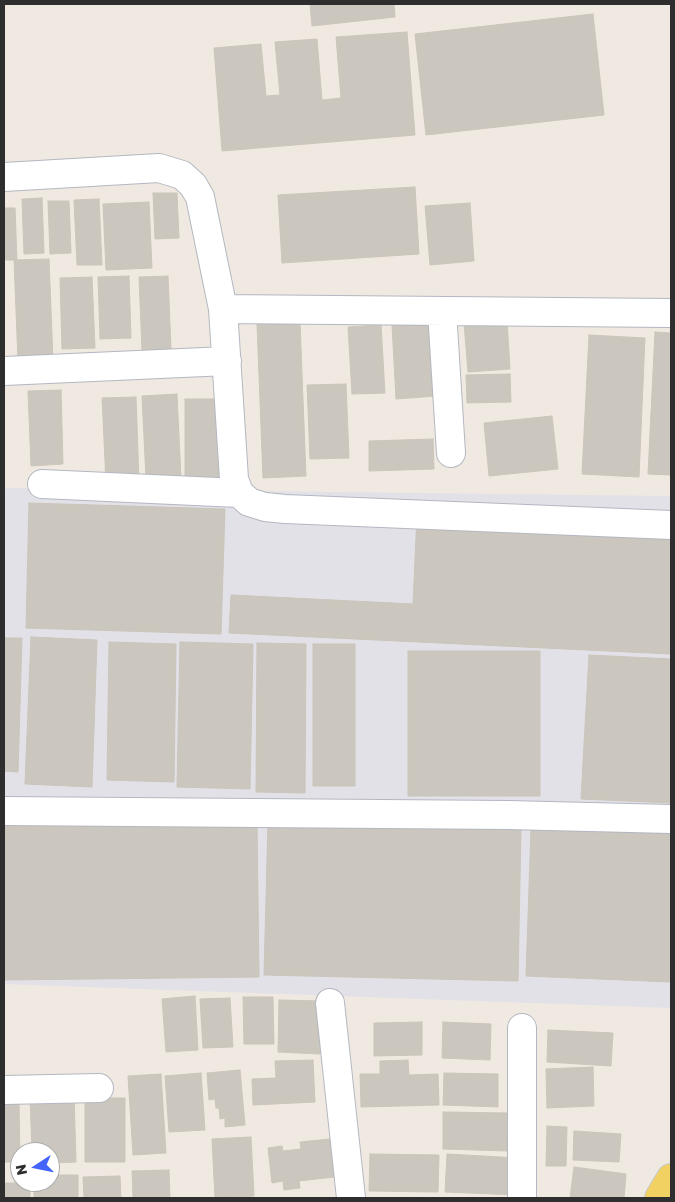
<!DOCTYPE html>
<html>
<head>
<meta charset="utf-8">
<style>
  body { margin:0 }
  #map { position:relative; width:675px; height:1202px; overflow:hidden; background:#efe9e1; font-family:"Golos Text",sans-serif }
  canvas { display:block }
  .frame { position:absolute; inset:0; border:5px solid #2e2e2e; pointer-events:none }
  .north { position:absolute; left:10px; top:1142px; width:50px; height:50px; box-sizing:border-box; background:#fff; border:1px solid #ababab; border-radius:50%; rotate:259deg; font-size:14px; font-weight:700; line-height:20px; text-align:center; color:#2e2e2e }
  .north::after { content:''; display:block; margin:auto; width:18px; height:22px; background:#4264fb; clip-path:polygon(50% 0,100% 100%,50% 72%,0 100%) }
</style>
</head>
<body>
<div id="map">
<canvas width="675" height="1202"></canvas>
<div class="frame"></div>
<div class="north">N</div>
</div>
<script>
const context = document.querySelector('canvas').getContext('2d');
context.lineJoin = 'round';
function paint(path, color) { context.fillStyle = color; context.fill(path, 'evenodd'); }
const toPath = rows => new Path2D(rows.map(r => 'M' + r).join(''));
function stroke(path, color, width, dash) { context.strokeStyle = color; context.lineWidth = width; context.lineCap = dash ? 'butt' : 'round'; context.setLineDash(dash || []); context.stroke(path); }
paint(toPath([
  [4,488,671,496,671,1008,4,984]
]), '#e3e1e8');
const building = toPath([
  [310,4,394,4,395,17,312,26,310,4],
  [593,14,604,115,426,135,415,34,593,14],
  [407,32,415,135,222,151,214,48,261,44,266,96,280,95,275,42,317,39,322,100,341,98,336,37,407,32],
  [415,187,419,254,282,263,278,195,415,187],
  [153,193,177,193,179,238,155,239,153,193],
  [42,198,44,253,24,254,22,199,42,198],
  [99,199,102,265,77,265,74,200,99,199],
  [48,201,69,201,71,253,50,254,48,201],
  [149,202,152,268,106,270,103,204,149,202],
  [470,203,474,261,430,265,425,206,470,203],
  [4,208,15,208,17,260,4,260,4,208],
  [49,259,53,360,18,361,14,260,49,259],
  [129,276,131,338,100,339,98,277,129,276],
  [168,276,171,349,142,350,139,277,168,276],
  [92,277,95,348,62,349,60,278,92,277],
  [507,320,510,369,468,372,464,323,507,320],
  [432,322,436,396,396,399,392,325,432,322],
  [300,323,306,476,263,478,257,324,300,323],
  [381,325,385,393,352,394,348,327,381,325],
  [655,332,671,333,671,475,648,474,655,332],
  [589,335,645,338,639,477,582,474,589,335],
  [510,374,511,402,467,403,466,375,510,374],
  [346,384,349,458,310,459,307,385,346,384],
  [61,390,63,464,31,466,28,391,61,390],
  [177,394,181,478,146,479,142,396,177,394],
  [136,397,139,481,106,482,102,398,136,397],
  [185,399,226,399,227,482,185,483,185,399],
  [552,416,558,469,489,476,484,423,552,416],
  [433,439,434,469,369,471,369,441,433,439],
  [29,503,225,509,221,634,26,628,29,503],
  [417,515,671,527,671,654,229,633,231,595,413,604,417,515],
  [31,637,97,640,92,787,25,784,31,637],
  [4,638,22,638,18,772,4,771,4,638],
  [109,642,176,644,174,782,107,780,109,642],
  [180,642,253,644,250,789,177,787,180,642],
  [257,643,306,644,305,793,256,792,257,643],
  [313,644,355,644,355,786,313,786,313,644],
  [408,651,540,651,540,796,408,796,408,651],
  [589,655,671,659,671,803,581,799,589,655],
  [268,822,521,829,518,981,264,975,268,822],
  [257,823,259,977,4,980,4,826,257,823],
  [531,829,671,834,671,982,526,976,531,829],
  [195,996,198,1050,166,1052,162,999,195,996],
  [243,997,273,997,274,1044,244,1044,243,997],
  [230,998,233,1047,203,1048,200,999,230,998],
  [279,1000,322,1001,320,1054,278,1052,279,1000],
  [422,1022,422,1055,374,1056,374,1023,422,1022],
  [443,1022,491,1024,490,1060,442,1058,443,1022],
  [548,1030,613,1033,611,1066,547,1062,548,1030],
  [313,1060,315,1102,253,1105,252,1079,276,1078,275,1061,313,1060],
  [408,1060,409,1075,438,1074,439,1105,361,1107,360,1074,380,1074,380,1061,408,1060],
  [593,1067,594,1106,547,1108,546,1069,593,1067],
  [240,1070,245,1125,225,1127,225,1118,220,1119,219,1108,216,1108,215,1099,209,1100,207,1073,240,1070],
  [201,1073,205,1130,169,1132,165,1076,201,1073],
  [444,1073,498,1074,498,1107,443,1105,444,1073],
  [161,1074,166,1153,133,1155,128,1076,161,1074],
  [74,1095,76,1162,50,1163,50,1152,32,1152,30,1097,74,1095],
  [85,1098,125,1098,125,1162,85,1162,85,1098],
  [4,1101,19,1101,20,1162,4,1162,4,1101],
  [443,1112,508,1113,507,1151,443,1149,443,1112],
  [547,1126,567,1127,566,1166,546,1166,547,1126],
  [574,1131,621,1134,619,1162,573,1160,574,1131],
  [251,1137,254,1196,215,1198,212,1139,251,1137],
  [330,1139,334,1177,299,1181,300,1188,284,1190,283,1181,272,1183,268,1148,282,1146,283,1151,301,1149,300,1142,330,1139],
  [370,1154,439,1155,438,1192,369,1191,370,1154],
  [447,1154,519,1158,517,1195,445,1192,447,1154],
  [574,1167,626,1174,624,1198,570,1198,574,1167],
  [169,1170,170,1198,133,1198,132,1171,169,1170],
  [50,1175,78,1175,78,1198,34,1198,34,1182,50,1182,50,1175],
  [120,1176,121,1198,84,1198,83,1177,120,1176],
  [4,1183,30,1183,30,1198,4,1198,4,1183]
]);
paint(building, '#cbc7bf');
stroke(building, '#cbc5ba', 1);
const minor = toPath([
  [4,177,159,168,182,175,193,185,200,197,223,309,671,313],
  [223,309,234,479,239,493,249,502,265,507,285,509,671,525],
  [442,311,451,453],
  [4,371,227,361],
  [42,484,239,493],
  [4,811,508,815,671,819],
  [330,1003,351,1198],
  [4,1090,99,1088],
  [522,1198,522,1028]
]);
const major = toPath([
  [659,1198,671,1178]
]);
stroke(minor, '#b4b7c1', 30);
stroke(major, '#c9c9c9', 30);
stroke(minor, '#fff', 28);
stroke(major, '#f2d163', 28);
</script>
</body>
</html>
